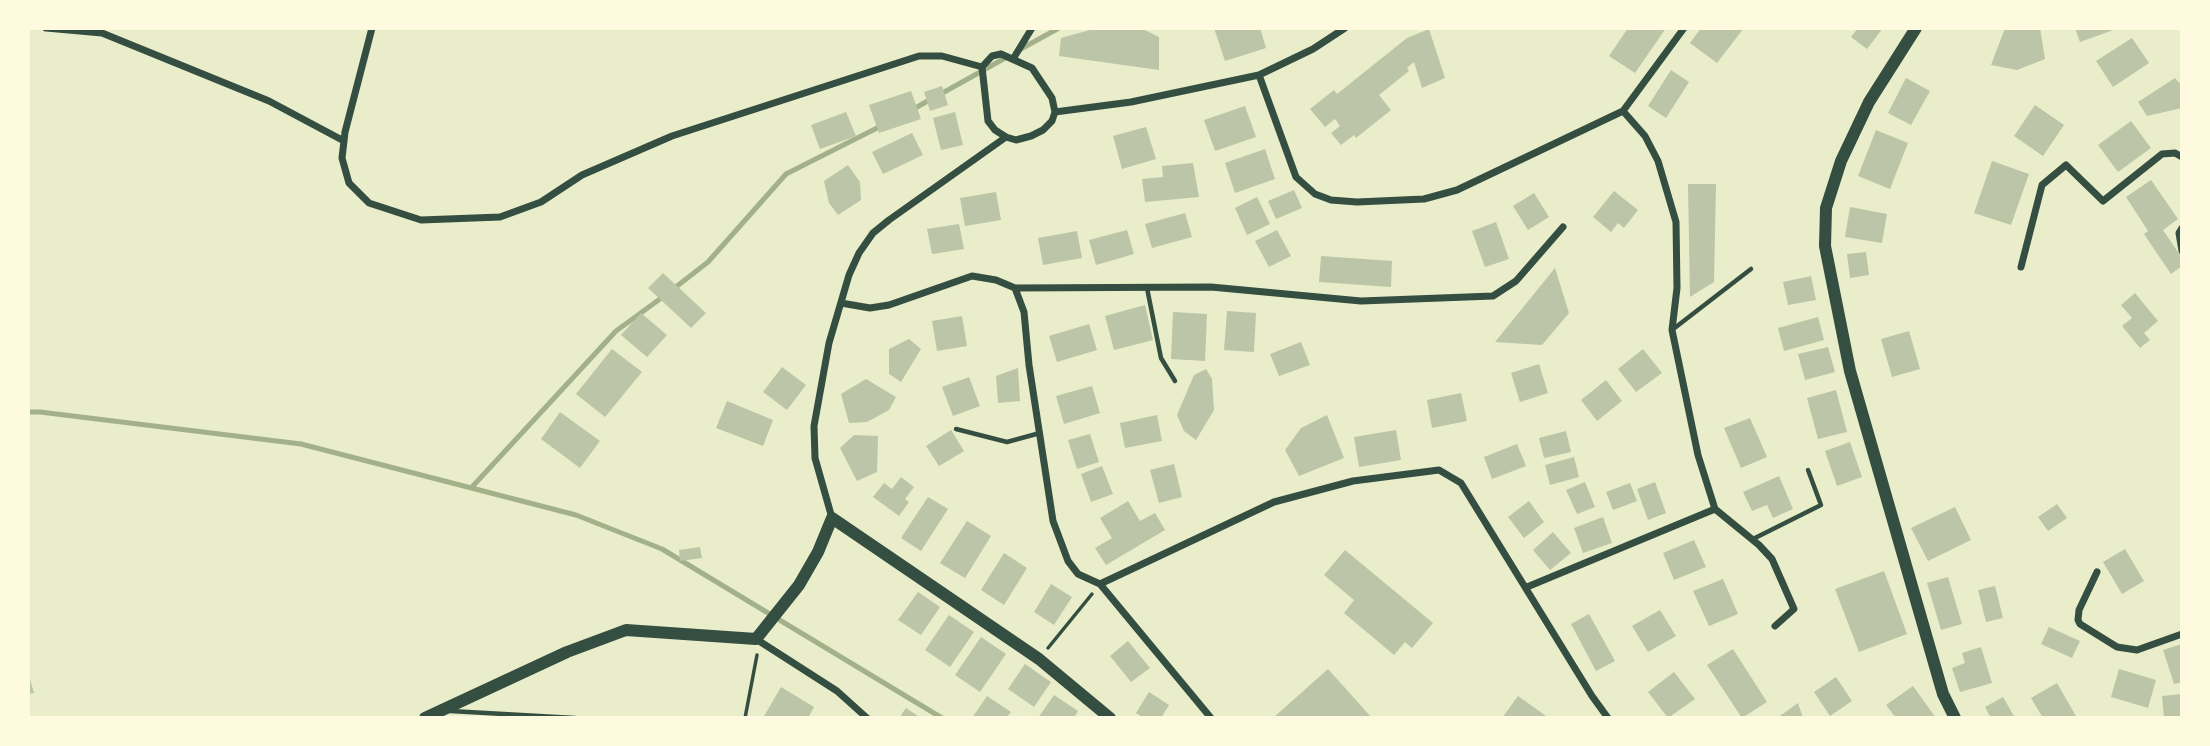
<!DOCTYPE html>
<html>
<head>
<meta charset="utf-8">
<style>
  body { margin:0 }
  #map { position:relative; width:2210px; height:746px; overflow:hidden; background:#e9edc9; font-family:Roboto,sans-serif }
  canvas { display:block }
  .frame { position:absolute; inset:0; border:30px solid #fefae0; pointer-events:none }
</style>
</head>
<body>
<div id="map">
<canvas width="2210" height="746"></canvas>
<div class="frame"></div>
</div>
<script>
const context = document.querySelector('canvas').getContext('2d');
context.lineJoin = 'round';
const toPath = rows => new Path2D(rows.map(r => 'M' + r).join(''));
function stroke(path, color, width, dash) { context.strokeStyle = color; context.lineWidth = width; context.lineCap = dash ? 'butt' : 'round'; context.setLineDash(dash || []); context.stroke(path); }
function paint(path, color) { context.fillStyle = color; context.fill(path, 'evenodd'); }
stroke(toPath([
  [1019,50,1059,28],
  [939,95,1007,57],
  [912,110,931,99],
  [672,290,708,262,786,174,881,126],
  [28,412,40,412,301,444,576,515,662,549,942,718],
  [472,487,616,331,664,296]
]), '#a3b18a', 5);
paint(toPath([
  [1097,28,1141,28,1159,37,1159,70,1059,56,1061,38],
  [1214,28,1260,28,1266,48,1225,61],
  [1628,28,1666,28,1635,73,1609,56],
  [1701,28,1744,28,1717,63,1690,43],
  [1858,28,1883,28,1867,49,1851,37],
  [2005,28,2040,28,2045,59,2017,70,1991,65],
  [2075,28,2119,28,2080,42],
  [1429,29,1445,78,1422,88,1414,62,1407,68,1409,71,1379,95,1391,110,1356,138,1354,135,1341,145,1331,133,1340,126,1335,119,1325,127,1310,109,1334,90,1337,94,1407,38],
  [2132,38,2149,63,2113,87,2096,61],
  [1671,70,1689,82,1666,118,1648,106],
  [1906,78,1930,91,1911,125,1888,113],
  [2175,78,2182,86,2182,108,2147,116,2138,102],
  [942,86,948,105,930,111,924,92],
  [911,91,921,119,879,133,869,105],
  [2035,105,2064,125,2043,156,2014,136],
  [1245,106,1256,137,1215,151,1204,120],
  [846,112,856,136,820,149,811,125],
  [955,112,963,145,941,150,933,118],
  [2131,121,2151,148,2118,172,2098,145],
  [1146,127,1156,159,1122,169,1113,136],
  [1876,130,1908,143,1890,189,1858,176],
  [912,133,923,155,883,174,872,152],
  [1265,149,1275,179,1235,193,1225,163],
  [1992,161,2029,174,2011,225,1974,213],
  [1193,163,1199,197,1145,202,1142,179,1163,177,1162,166],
  [848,165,860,182,861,200,838,215,829,203,824,181],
  [2151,180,2178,219,2163,230,2182,258,2182,266,2171,274,2144,234,2148,231,2126,197],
  [1688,184,1716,184,1714,282,1690,297],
  [1294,190,1302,208,1276,219,1268,201],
  [1614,191,1638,210,1624,228,1618,223,1611,232,1593,217],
  [996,192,1001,220,965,226,960,198],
  [1534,193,1549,217,1528,230,1513,206],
  [1257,197,1270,224,1247,235,1235,208],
  [1850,207,1887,214,1882,243,1845,237],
  [1185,213,1192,237,1152,248,1145,224],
  [1496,222,1509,259,1485,267,1472,231],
  [959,224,964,249,932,254,927,229],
  [1127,230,1134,254,1096,265,1089,240],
  [1277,230,1291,256,1269,267,1255,241],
  [1077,231,1082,258,1043,265,1038,238],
  [1866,252,1869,275,1850,278,1847,254],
  [1321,256,1392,261,1391,287,1319,282],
  [1555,268,1569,313,1542,345,1495,342],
  [663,273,706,313,691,328,648,288],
  [1811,276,1816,300,1788,305,1783,282],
  [2135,293,2158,321,2144,333,2150,340,2140,348,2122,326,2132,318,2121,305],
  [1145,305,1153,340,1114,350,1105,316],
  [1227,311,1256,313,1254,352,1224,350],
  [1173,312,1207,314,1205,361,1171,359],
  [641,313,667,335,647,357,621,335],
  [962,316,967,346,937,351,932,321],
  [1818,317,1824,340,1784,351,1778,328],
  [1089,324,1097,350,1057,362,1049,336],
  [1909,331,1920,369,1892,377,1881,339],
  [909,339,921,349,901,382,889,374,889,349],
  [1301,342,1310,365,1279,376,1270,354],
  [1828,347,1835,372,1805,380,1798,354],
  [612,349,642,372,605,417,576,394],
  [1643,349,1662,373,1636,392,1618,369],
  [1539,364,1548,393,1520,402,1511,373],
  [782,367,806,385,787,410,763,392],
  [1018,368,1020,401,998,403,996,376],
  [1206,369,1212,379,1214,410,1196,440,1184,431,1177,415,1194,375],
  [969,377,980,406,953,416,942,387],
  [866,379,896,397,889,410,867,422,849,423,841,394],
  [1606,380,1622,401,1597,421,1581,400],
  [1092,386,1100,413,1064,424,1056,396],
  [1836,390,1847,432,1818,439,1807,398],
  [1461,393,1467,421,1432,428,1427,400],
  [727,401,773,420,763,446,716,428],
  [560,412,600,441,580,468,541,439],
  [1157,415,1162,441,1125,448,1120,423],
  [1327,415,1344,458,1299,476,1285,450,1301,428],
  [1750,418,1767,457,1741,468,1724,428],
  [951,430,964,451,939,466,926,446],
  [1396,430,1401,460,1359,467,1354,437],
  [1566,431,1571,452,1544,458,1539,438],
  [1090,434,1099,462,1077,469,1068,440],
  [854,435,878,436,877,472,857,481,840,448],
  [1850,442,1862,477,1837,486,1825,451],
  [1517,444,1526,466,1492,479,1484,457],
  [1574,457,1579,477,1550,485,1545,465],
  [1174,464,1182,497,1159,503,1150,470],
  [1102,466,1113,494,1091,502,1081,474],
  [1779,476,1793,509,1773,518,1767,505,1752,511,1743,492],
  [901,477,914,487,905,499,909,502,899,516,873,497,884,483,892,489],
  [1585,482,1595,507,1577,514,1566,490],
  [1655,482,1666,513,1648,520,1637,489],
  [1630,483,1637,501,1613,510,1606,492],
  [928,497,948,509,921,551,901,538],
  [1128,501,1140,521,1155,513,1165,530,1106,565,1095,548,1112,538,1100,518],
  [1529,501,1544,522,1524,538,1508,517],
  [2057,504,2067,518,2048,531,2038,517],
  [1955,507,1971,540,1928,561,1911,528],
  [1603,517,1612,543,1583,553,1574,528],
  [967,521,991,536,965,578,940,563],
  [1553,532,1571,553,1550,570,1533,550],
  [1694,540,1706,567,1674,580,1663,553],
  [700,547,702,558,680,561,679,550],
  [2125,549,2144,581,2122,594,2103,562],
  [1345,550,1433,623,1412,648,1405,642,1394,655,1344,613,1354,600,1324,575],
  [1004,553,1027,568,1004,605,981,590],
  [1884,571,1907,634,1859,652,1835,589],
  [1948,577,1962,624,1941,630,1927,583],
  [1723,579,1738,614,1709,626,1693,591],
  [1051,584,1072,597,1054,625,1034,612],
  [1995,586,2003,618,1986,622,1978,590],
  [918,592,940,607,921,635,898,620],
  [1660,610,1676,636,1648,652,1632,626],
  [1589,614,1615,661,1596,671,1571,624],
  [949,615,974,632,950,667,925,650],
  [2049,627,2080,641,2072,658,2041,644],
  [981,637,1006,654,980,692,955,675],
  [1128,641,1150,668,1131,682,1110,656],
  [2182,644,2182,682,2174,684,2163,650],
  [1981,647,1992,683,1960,692,1952,668,1965,663,1962,653],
  [1733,649,1767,702,1742,718,1707,665],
  [1025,664,1051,682,1034,707,1008,689],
  [1328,669,1372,718,1273,718],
  [2119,669,2156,680,2148,708,2111,697],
  [28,672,34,693,28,694],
  [1674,672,1695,699,1668,718,1648,692],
  [1836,677,1852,701,1830,716,1814,692],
  [2057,683,2077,718,2043,718,2031,698],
  [1913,686,1936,718,1896,718,1886,705],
  [781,687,814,707,808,718,763,718],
  [1149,692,1169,705,1161,718,1144,718,1136,713],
  [2182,694,2182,718,2164,718,2162,696],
  [1054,695,1078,711,1074,718,1038,718],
  [987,696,1011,712,1006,718,972,718],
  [1518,696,1549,718,1502,718],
  [2003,697,2015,718,1991,718,1985,707],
  [1798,703,1803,718,1777,718],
  [906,708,921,718,899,718]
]), '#bcc5a7');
stroke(toPath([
  [1048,648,1092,594],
  [745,718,757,655]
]), '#344e41', 3.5);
stroke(toPath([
  [1147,288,1161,358,1175,381],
  [1672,330,1751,269],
  [956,429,1007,442,1040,433],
  [1753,539,1821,505,1808,470],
  [450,711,575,718]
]), '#344e41', 4.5);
stroke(toPath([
  [46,28,102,33,269,101,344,141],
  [372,28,345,132,342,158,349,183,369,203,421,220,500,217,541,202,582,175,672,136,919,56,942,56,982,67],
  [1001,54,1032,68,1052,98,1055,112,1052,121,1043,130,1031,136,1016,140,1006,137,995,130,988,121,982,67,992,56,1001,54],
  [1013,59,1032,28],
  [1259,75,1296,177,1315,194,1331,200,1357,202,1424,199,1457,190,1623,111,1684,28],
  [1623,111,1645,136,1658,161,1676,222,1677,288,1672,330,1698,455,1715,509,1759,545,1772,559,1794,609,1775,626],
  [1055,112,1131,102,1259,75,1313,49,1345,28],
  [2182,228,2179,233,2182,251],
  [2021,267,2042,185,2066,165,2103,201,2162,154,2175,153,2182,157],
  [1015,288,1211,287,1361,301,1493,296,1516,281,1563,227],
  [841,303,870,308,889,305,972,276,996,280,1015,288,1024,312,1029,365,1053,521,1068,561,1078,574,1100,584,1211,718],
  [832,518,815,458,814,426,829,343,849,275,859,253,873,233,889,220,1006,137],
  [2097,572,2079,610,2078,620,2080,624,2117,647,2137,650,2182,634],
  [1100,584,1274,502,1353,481,1439,470,1461,483,1592,696,1608,718],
  [1527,587,1715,509],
  [756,639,837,691,867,718]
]), '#344e41', 7);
stroke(toPath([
  [1916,28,1869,102,1841,161,1826,208,1825,246,1850,371,1943,694,1955,718],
  [425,718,567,652,626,630,756,639,799,585,818,552,832,518,1039,659,1110,718]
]), '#344e41', 12);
</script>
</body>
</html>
